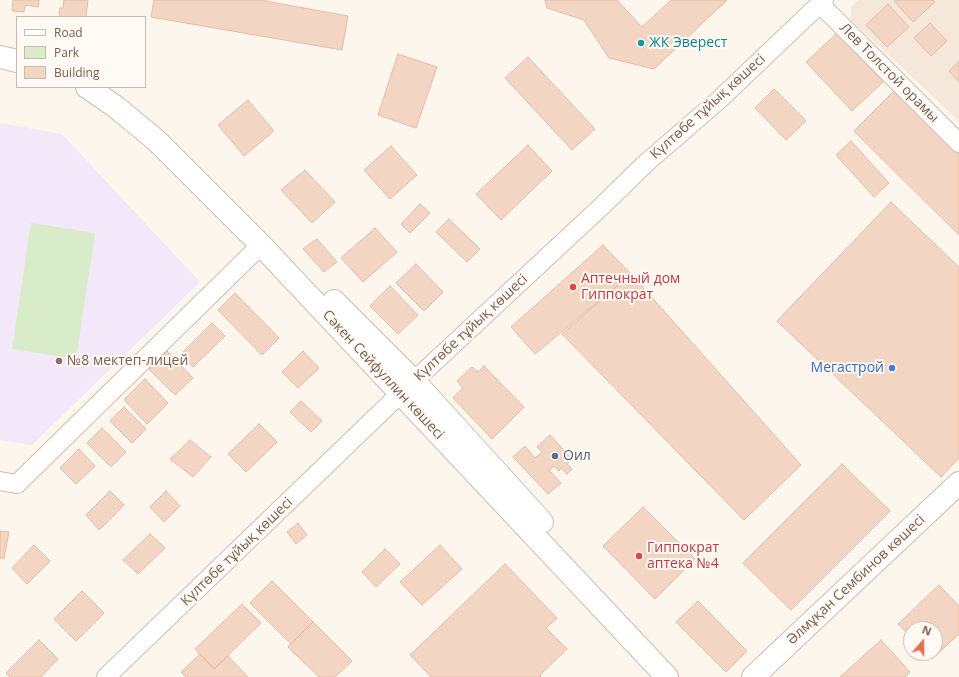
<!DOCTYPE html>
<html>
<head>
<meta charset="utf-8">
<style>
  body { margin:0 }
  #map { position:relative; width:959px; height:677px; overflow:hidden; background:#fdf6ec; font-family:"Open Sans",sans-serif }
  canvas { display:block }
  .legend { position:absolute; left:16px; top:16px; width:130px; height:72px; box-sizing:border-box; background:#fffaf3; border:1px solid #cabbb1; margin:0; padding:5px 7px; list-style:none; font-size:12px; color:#7a5c4d }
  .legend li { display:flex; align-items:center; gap:8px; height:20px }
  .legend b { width:20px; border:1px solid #cabbb1 }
  .north { position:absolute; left:903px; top:621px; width:40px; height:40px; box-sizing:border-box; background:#fffaf3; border:1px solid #cabbb1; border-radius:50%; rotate:20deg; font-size:11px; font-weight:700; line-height:16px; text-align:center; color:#7a5c4d }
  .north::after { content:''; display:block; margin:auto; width:14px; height:18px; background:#e76f51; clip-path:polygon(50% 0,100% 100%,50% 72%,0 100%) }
</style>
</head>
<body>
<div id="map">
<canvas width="959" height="677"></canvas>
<ul class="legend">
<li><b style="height:5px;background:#fff"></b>Road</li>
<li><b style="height:11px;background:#d8ecc9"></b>Park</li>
<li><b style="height:11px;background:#f3d5c3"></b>Building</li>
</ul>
<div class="north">N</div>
</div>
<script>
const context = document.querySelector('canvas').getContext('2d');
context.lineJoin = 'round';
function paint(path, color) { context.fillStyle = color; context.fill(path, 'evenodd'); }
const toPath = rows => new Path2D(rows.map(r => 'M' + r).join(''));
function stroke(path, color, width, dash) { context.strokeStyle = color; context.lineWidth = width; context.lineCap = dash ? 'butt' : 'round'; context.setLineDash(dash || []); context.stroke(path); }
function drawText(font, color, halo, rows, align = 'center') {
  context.font = font + ' "Open Sans",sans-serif'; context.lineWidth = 4; context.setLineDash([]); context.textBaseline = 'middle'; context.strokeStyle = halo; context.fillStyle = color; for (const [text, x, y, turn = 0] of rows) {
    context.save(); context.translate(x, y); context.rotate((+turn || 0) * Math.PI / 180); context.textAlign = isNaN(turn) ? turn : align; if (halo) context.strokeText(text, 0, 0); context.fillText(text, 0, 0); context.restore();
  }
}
paint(toPath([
  [858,0,959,0,959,121,851,20,851,7]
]), '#f5e8da');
paint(toPath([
  [0,123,62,134,200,282,32,445,0,440]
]), '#f3e8fa');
paint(toPath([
  [31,223,95,233,76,359,12,349]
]), '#d8ecc9');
const building = toPath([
  [13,0,39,0,38,7,25,5,24,12,12,11,13,0],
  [64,0,88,0,86,17,59,17,60,8,63,8,64,0],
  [154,0,266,0,265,1,348,16,342,50,151,17,154,0],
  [545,0,617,0,642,27,671,0,727,0,654,69,609,58,584,20,547,8,545,0],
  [895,0,933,0,935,2,913,22,894,1,895,0],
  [888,4,909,27,887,47,866,25,888,4],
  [930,23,947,41,931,56,914,38,930,23],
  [837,33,883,82,852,111,806,62,837,33],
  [398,54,437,67,416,128,378,115,398,54],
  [528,57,595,129,572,150,505,78,528,57],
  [959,61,959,82,949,71,959,61],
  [774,89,806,121,786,140,755,108,774,89],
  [895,90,959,154,959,235,854,131,895,90],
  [248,100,274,131,244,156,218,125,248,100],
  [851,141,889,183,874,197,836,155,851,141],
  [528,145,552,171,501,220,476,194,528,145],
  [391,146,417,175,390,199,364,170,391,146],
  [305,170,335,202,312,223,281,190,305,170],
  [891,202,959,267,959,458,941,477,777,321,891,202],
  [420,204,430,213,410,233,401,224,420,204],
  [449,219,480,249,467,262,436,232,449,219],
  [375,228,397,252,363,282,341,258,375,228],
  [317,239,337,262,324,272,303,249,317,239],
  [603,245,631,274,535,354,511,327,603,245],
  [416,264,443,292,424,311,396,283,416,264],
  [631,274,801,465,744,520,562,334,631,274],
  [390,286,418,315,398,334,370,306,390,286],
  [235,293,279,338,262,355,218,310,235,293],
  [212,323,225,336,193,367,181,354,212,323],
  [167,351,193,378,175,395,149,369,167,351],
  [303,351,319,368,298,388,282,372,303,351],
  [484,366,524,407,492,439,453,398,463,388,457,381,472,367,478,372,484,366],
  [145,379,168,403,147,424,124,400,145,379],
  [301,401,322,421,311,432,290,412,301,401],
  [124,407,146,429,132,443,110,421,124,407],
  [259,424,277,442,246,472,228,454,259,424],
  [102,428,126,452,111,467,87,443,102,428],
  [550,435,572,459,567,464,572,469,567,474,561,468,559,471,554,466,549,470,561,483,548,494,513,457,525,446,535,458,542,452,537,447,550,435],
  [190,440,211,457,193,477,170,459,190,440],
  [79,449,95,466,76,484,60,468,79,449],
  [842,464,890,511,791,610,743,563,842,464],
  [110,491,124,505,99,530,86,515,110,491],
  [166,491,180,506,164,522,150,507,166,491],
  [643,507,695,559,655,599,603,546,643,507],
  [298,523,307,535,296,544,287,532,298,523],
  [0,531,9,532,4,559,0,558,0,531],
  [150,534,165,548,138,574,123,560,150,534],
  [34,545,50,561,27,584,12,568,34,545],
  [440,545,462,569,422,605,400,582,440,545],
  [385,549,400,564,376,587,362,572,385,549],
  [505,564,557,618,546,628,567,649,540,675,541,677,431,677,410,655,505,564],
  [272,581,313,622,291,644,250,603,272,581],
  [939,585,959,606,959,634,932,659,926,653,935,653,935,629,911,629,911,637,898,624,939,585],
  [82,591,104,613,76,641,54,619,82,591],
  [698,601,747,651,726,672,676,622,698,601],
  [242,604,261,623,214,669,195,649,242,604],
  [313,622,352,661,335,677,319,677,288,647,313,622],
  [39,640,58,659,41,677,10,677,6,673,39,640],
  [881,640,910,672,905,677,840,677,881,640],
  [200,654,214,669,228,656,248,677,186,677,181,672,200,654]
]);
paint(building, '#f3d5c3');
stroke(building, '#e6bba3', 1);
const minor = toPath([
  [820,4,959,143],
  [0,481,17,484,261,245],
  [106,677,401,393,603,205,645,164,721,98,824,0]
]);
const tertiary = toPath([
  [0,57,17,61],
  [87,87,116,107,157,141,261,245,667,677],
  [334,301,414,381,542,522],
  [753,677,959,483]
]);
stroke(minor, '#d1beb0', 20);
stroke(tertiary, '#d1beb0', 24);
stroke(minor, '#fff', 18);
stroke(tertiary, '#fff', 22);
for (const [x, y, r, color] of [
  [641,43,4,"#0f9aa8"],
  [573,287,4,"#e0444e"],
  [59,361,4,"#8d6e63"],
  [892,368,4,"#3f7fe0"],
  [555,456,4,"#5c6f8a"],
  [639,556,4,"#e0444e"]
]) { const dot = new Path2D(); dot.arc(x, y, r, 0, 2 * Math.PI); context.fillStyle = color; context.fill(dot); stroke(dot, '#fffaf3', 1.5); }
drawText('14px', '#0d838f', '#fffaf3', [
  ["ЖК Эверест",649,43]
], 'left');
drawText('14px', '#7a5c4d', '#fffaf3', [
  ["Лев Толстой орамы",889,73,45],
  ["Күлтөбе тұйық көшесі",708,107,-42],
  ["Күлтөбе тұйық көшесі",471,328,-43],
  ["Сәкен Сейфуллин көшесі",383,375,47],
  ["Күлтөбе тұйық көшесі",237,552,-44],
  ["Әлмұқан Сембинов көшесі",856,580,-43]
]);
drawText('14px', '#be3a42', '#fffaf3', [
  ["Аптечный дом",581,279],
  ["Гиппократ",581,295],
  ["Гиппократ",647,548],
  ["аптека №4",647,564]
], 'left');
drawText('14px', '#785e54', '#fffaf3', [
  ["№8 мектеп-лицей",67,361]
], 'left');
drawText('14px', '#366cbe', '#fffaf3', [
  ["Мегастрой",884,368]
], 'right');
drawText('14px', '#4e5e75', '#fffaf3', [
  ["Оил",563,456]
], 'left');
</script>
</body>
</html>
